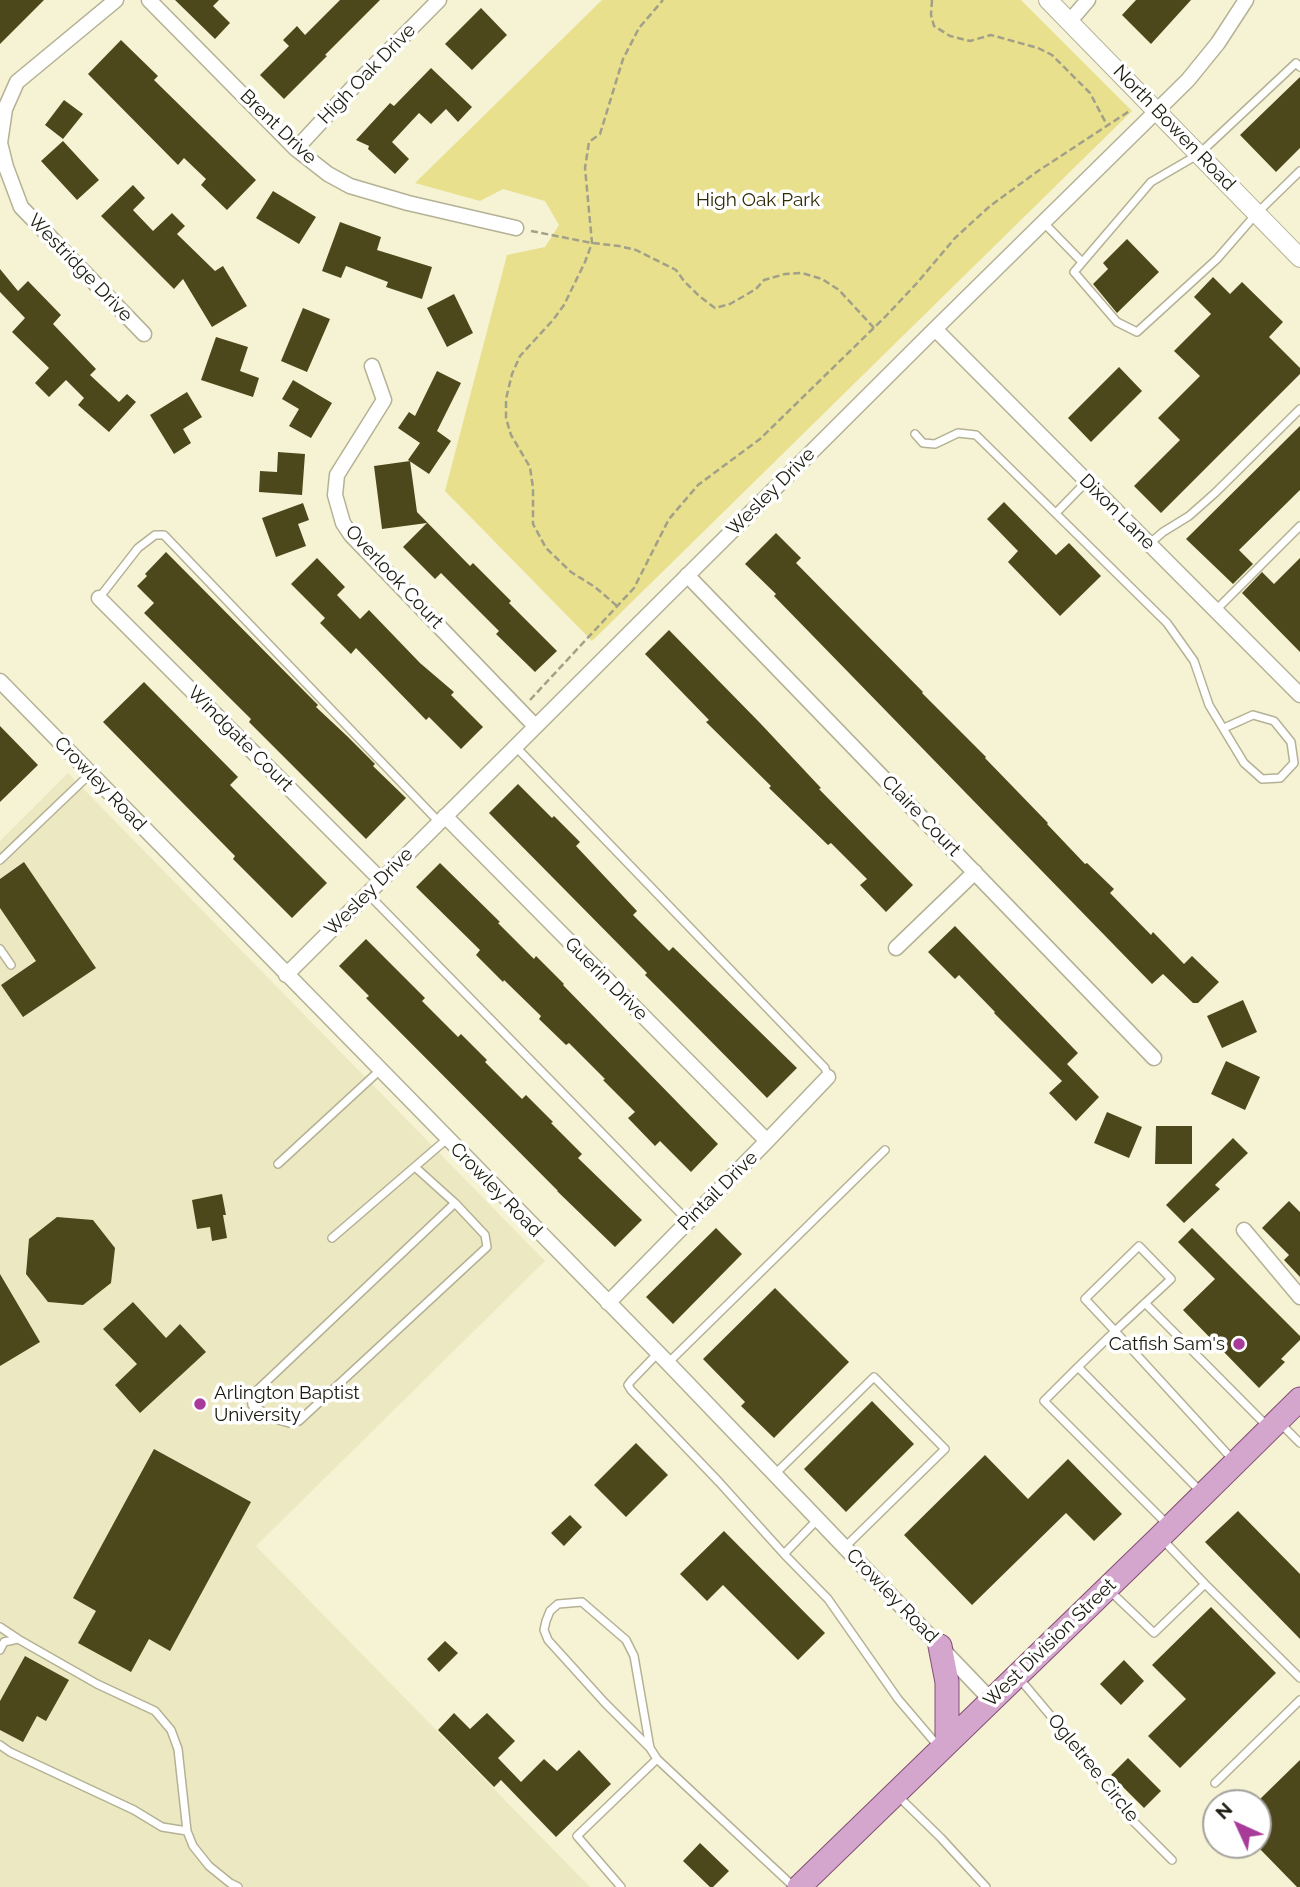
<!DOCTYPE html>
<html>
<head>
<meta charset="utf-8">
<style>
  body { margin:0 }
  #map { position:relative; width:1300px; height:1887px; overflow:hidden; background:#f6f3d4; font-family:Raleway,sans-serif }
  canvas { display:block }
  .north { position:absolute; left:1202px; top:1789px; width:70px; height:70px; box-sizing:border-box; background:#fff; border:2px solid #a4a39f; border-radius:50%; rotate:315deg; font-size:19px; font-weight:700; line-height:28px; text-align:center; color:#1b1a0f }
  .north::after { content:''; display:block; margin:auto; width:24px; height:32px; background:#a83b9a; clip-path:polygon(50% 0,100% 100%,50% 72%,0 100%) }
</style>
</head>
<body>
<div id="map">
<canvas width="1300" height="1887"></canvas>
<div class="north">N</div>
</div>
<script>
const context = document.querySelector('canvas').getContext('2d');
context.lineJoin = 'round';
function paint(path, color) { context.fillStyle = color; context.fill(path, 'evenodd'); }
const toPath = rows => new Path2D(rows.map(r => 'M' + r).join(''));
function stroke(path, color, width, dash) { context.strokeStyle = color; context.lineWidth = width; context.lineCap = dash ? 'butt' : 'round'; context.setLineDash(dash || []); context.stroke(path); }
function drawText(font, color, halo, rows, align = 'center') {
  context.font = font + ' Raleway,sans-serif'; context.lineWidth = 7; context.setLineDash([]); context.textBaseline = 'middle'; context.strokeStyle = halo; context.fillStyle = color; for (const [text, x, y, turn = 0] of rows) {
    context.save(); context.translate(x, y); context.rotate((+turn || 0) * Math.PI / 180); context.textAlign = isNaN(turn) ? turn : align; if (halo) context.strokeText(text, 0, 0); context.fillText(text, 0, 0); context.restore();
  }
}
paint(toPath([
  [68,773,545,1261,256,1546,590,1887,0,1887,0,841]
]), '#ece9c2');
paint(toPath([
  [602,0,1021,0,1132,111,592,641,445,491,507,255,545,247,559,225,545,201,503,189,480,201,415,183]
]), '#e8e08d');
paint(toPath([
  [0,0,44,0,0,44],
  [175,0,219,0,213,6,230,23,215,39],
  [340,0,380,0,325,55,327,56,284,99,260,75,289,46,283,40,297,26,305,35],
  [1136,0,1191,0,1151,44,1122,15],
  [481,8,507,35,472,70,445,44],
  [121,40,158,76,154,80,256,180,227,210,201,185,206,179,184,158,178,165,88,74],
  [431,68,472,107,458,122,446,109,431,124,419,113,392,142,409,159,395,174,368,149,369,146,356,140,390,103,394,106],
  [1300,77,1300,148,1276,172,1240,135],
  [64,100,83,114,63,139,45,125],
  [63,141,99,180,77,200,41,161],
  [133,185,145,198,133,210,153,231,172,213,185,226,177,234,215,271,223,266,247,306,212,327,183,279,174,289,101,216],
  [273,191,316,217,299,244,256,218],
  [340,222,381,237,377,250,432,267,422,299,386,287,388,282,346,266,341,278,322,271],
  [1127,239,1159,272,1117,313,1093,284,1108,269,1103,263],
  [0,269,18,291,28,281,61,315,53,324,96,369,90,375,119,402,127,394,136,402,109,432,78,405,84,398,66,380,49,397,35,383,49,368,12,332,25,318,0,292],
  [1213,277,1230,294,1242,282,1283,322,1269,337,1300,368,1300,374,1161,513,1134,486,1180,440,1158,418,1200,376,1174,351,1211,314,1194,297],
  [454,294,473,333,447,347,427,308],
  [303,308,330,319,307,372,281,361],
  [216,337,248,347,240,371,259,378,253,397,201,380],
  [1119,367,1142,391,1091,442,1068,418],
  [437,371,461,383,437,431,451,441,429,474,408,460,420,443,398,428,409,412,415,416],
  [293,380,332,403,311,438,289,426,299,409,282,399],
  [187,392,202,417,183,429,191,443,174,454,150,415],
  [1300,426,1300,490,1239,550,1253,564,1233,584,1186,539],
  [278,452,305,454,302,495,259,492,260,471,277,472],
  [410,461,417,512,470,566,473,563,511,601,509,603,557,651,535,672,496,634,499,631,441,573,435,579,403,547,427,523,382,529,374,466],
  [1004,502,1056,555,1069,543,1101,576,1060,616,1008,562,1018,551,987,519],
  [303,503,309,520,298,524,306,546,276,557,262,518],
  [776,533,801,558,796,563,923,692,922,693,986,757,985,758,1048,823,1047,824,1085,864,1087,863,1114,889,1110,893,1151,935,1153,932,1184,964,1192,956,1219,982,1198,1003,1193,1003,1163,974,1152,984,774,596,776,594,745,564],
  [166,552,318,705,316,707,347,736,375,764,373,766,406,798,366,839,249,722,251,719,144,613,154,603,137,586,147,576,145,574],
  [317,558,345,587,337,595,360,619,369,610,420,663,454,692,451,695,483,727,461,749,429,717,426,720,356,648,351,654,320,623,325,618,291,584],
  [1300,558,1300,652,1242,593,1262,572,1274,584],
  [669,630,760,723,821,788,819,789,913,885,886,912,860,885,867,879,831,843,828,845,769,788,771,786,706,722,709,720,645,654],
  [144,682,238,777,230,785,327,883,292,918,233,859,235,856,103,722],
  [0,726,38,765,0,802],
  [518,784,552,818,554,816,580,842,576,846,637,911,633,915,669,951,673,947,797,1068,767,1098,677,1007,645,975,647,973,489,813],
  [24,862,96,968,23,1017,1,985,36,961,0,908,0,879],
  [440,863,500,922,498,923,534,959,536,956,564,984,563,985,718,1144,691,1172,660,1141,655,1146,628,1118,635,1112,603,1080,605,1079,569,1043,566,1045,539,1019,541,1016,504,980,503,982,476,955,480,950,416,887],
  [955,926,1078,1053,1067,1064,1099,1097,1076,1121,1049,1093,1062,1081,994,1013,995,1012,959,975,955,979,928,952],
  [366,939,425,998,422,1001,458,1037,461,1034,487,1060,485,1062,522,1099,526,1095,553,1122,551,1123,582,1154,578,1158,642,1220,615,1247,557,1191,558,1191,366,998,369,996,339,966],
  [1243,1000,1257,1032,1222,1048,1207,1016],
  [1226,1061,1260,1077,1245,1110,1211,1094],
  [1107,1112,1142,1127,1129,1158,1094,1143],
  [1156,1126,1192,1126,1192,1164,1155,1164],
  [1233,1138,1248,1153,1215,1185,1220,1189,1184,1223,1166,1205],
  [222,1194,226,1215,223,1215,227,1238,212,1241,210,1227,197,1229,192,1200],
  [1289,1201,1300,1212,1300,1277,1284,1260,1289,1255,1262,1228],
  [57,1217,93,1220,115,1248,111,1283,83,1305,48,1302,26,1274,29,1239],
  [716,1228,742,1254,673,1324,646,1297],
  [1192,1228,1300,1336,1300,1340,1281,1359,1285,1362,1259,1388,1183,1310,1215,1279,1178,1242],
  [0,1274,40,1342,0,1366],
  [775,1288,849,1362,774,1438,741,1406,745,1402,703,1359],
  [133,1302,166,1338,180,1324,206,1352,140,1413,115,1385,137,1364,103,1329],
  [872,1401,914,1444,846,1512,804,1469],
  [636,1443,668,1475,626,1517,594,1485],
  [154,1449,251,1502,170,1651,149,1639,131,1672,78,1643,96,1611,73,1598],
  [985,1455,1028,1499,1068,1459,1122,1514,1094,1541,1066,1513,972,1605,904,1535],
  [1238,1511,1300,1574,1300,1639,1205,1542],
  [570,1515,582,1527,564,1546,551,1533],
  [724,1531,825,1633,798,1660,723,1585,707,1601,680,1574],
  [1211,1607,1276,1673,1180,1768,1148,1736,1186,1699,1152,1665],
  [445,1641,458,1653,439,1672,427,1659],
  [25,1656,69,1680,46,1721,37,1716,23,1742,0,1730,0,1701],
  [1124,1660,1144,1681,1121,1705,1100,1684],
  [454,1713,470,1729,487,1713,515,1741,498,1758,521,1782,544,1759,557,1771,579,1750,611,1784,556,1837,501,1780,494,1787,438,1730],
  [1128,1758,1161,1791,1144,1808,1111,1775],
  [1300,1760,1300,1887,1297,1887,1258,1847,1258,1801],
  [700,1843,729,1871,713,1887,710,1887,683,1861]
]), '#4d481b');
const service = toPath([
  [1300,67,1296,63,1199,154,1151,182,1074,272,1117,322,1137,332,1217,259,1257,213,1300,171],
  [1044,223,1082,262],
  [915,434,923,443,935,444,958,433,976,435,1167,623,1194,661,1209,705,1244,763,1262,779,1280,778,1294,763,1291,742,1274,721,1253,715,1224,728],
  [1056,513,1087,481],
  [1149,544,1163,532,1189,516,1215,493,1300,409],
  [99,598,138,548,155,535,164,535,439,822],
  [1216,610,1300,526],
  [515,746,825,1068,828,1077],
  [0,860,90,774],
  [368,894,688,1221],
  [0,949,11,965],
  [278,1164,379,1071],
  [415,1167,455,1203,485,1235,487,1247,299,1421,289,1423,275,1419,252,1405,251,1396,455,1203],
  [332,1238,447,1139],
  [1145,1303,1267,1426],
  [658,1353,631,1381,628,1385,631,1390,719,1482,784,1554],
  [668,1363,885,1150],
  [1078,1367,1115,1331,1085,1299,1139,1246,1171,1279,1115,1331,1233,1460],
  [1281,1424,1300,1443],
  [775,1474,874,1377,945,1449,845,1547],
  [818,1519,784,1554,828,1599,898,1699,938,1746],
  [1168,1525,1044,1401,1078,1367,1201,1492],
  [1163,1540,1205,1584],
  [1110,1591,1154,1633,1205,1584,1300,1678],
  [0,1627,18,1639],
  [0,1650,4,1642,18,1639,97,1684,155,1711,171,1730,178,1749,187,1831,193,1846,209,1866,230,1883,238,1887],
  [1019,1678,1076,1746,1122,1810,1172,1860],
  [0,1745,10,1752,134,1810,162,1827,187,1831],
  [650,1748,605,1703,548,1640,544,1630,546,1621,550,1611,558,1604,582,1602,626,1640,634,1656,650,1748,657,1759],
  [1215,1783,1300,1700],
  [898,1796,941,1838,986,1887],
  [621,1887,577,1836,657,1759,794,1887]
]);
const minor = toPath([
  [116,0,17,82,5,109,0,143,6,167,21,207,144,334],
  [149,0,296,149,328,174,350,186,408,203,516,228],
  [1069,22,1088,0],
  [296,149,355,85,439,0],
  [935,329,1300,695],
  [372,366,384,400,337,475,335,495,343,523,351,535,535,726],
  [687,575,1154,1058],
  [99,598,381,880],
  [0,681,668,1363,991,1700],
  [445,816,767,1141],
  [896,948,975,872],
  [286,975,935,329,1188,80,1218,43,1246,0],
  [1244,1230,1300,1297],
  [608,1303,767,1141,828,1077]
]);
const tertiary = toPath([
  [1048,0,1300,258]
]);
const primary = toPath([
  [940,1646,947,1682,947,1743],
  [799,1887,1160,1537,1300,1399]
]);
stroke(service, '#b4b194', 10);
stroke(minor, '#b4b194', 17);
stroke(tertiary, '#b4b194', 20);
stroke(primary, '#824e75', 25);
stroke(toPath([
  [932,0,931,15,934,26,950,36,970,41,991,35,1038,48,1052,55,1090,93,1107,125],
  [531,231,592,243,619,246,636,250,676,270,684,281,699,296,715,308,730,304,744,296,756,289,764,280,785,274,802,273,822,279,839,290,874,328],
  [617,606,595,587,571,572,546,548,533,524,533,488,530,467,511,435,506,418,506,399,512,374,520,356,553,320,564,305,585,262,592,243,585,168,589,142,600,134,623,59,639,28,663,0],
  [530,700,634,588,669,519,698,485,760,439,886,316,917,283,955,238,990,206,1038,171,1131,110]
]), '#a2a089', 2.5, [7, 3.5]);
stroke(service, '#fff', 7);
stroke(minor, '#fff', 14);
stroke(tertiary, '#fff', 18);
stroke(primary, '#d5a6cd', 23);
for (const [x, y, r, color] of [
  [1239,1344,7,"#a83b9a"],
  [200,1404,7,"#a83b9a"]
]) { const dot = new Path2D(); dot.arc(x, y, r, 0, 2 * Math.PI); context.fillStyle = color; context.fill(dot); stroke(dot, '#fff', 2.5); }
drawText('19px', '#1b1a0f', '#fff', [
  ["High Oak Drive",367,74,-46],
  ["Brent Drive",278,127,44],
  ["North Bowen Road",1174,128,46],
  ["Westridge Drive",80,268,46],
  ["Wesley Drive",771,492,-45],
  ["Dixon Lane",1117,512,45],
  ["Overlook Court",394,577,47],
  ["Windgate Court",240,739,45],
  ["Crowley Road",100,784,46],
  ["Claire Court",921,816,46],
  ["Wesley Drive",369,892,-45],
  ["Guerin Drive",606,979,45],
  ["Crowley Road",496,1190,46],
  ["Pintail Drive",718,1191,-45],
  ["Crowley Road",892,1596,46],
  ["West Division Street",1050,1643,-44],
  ["Ogletree Circle",1093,1768,51]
]);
drawText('19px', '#2f2b04', '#fff', [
  ["High Oak Park",758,200]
]);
drawText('19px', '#1b1a0f', '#fff', [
  ["Catfish Sam's",1225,1344],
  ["Arlington Baptist",214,1393,"left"],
  ["University",214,1415,"left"]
], 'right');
</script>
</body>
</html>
